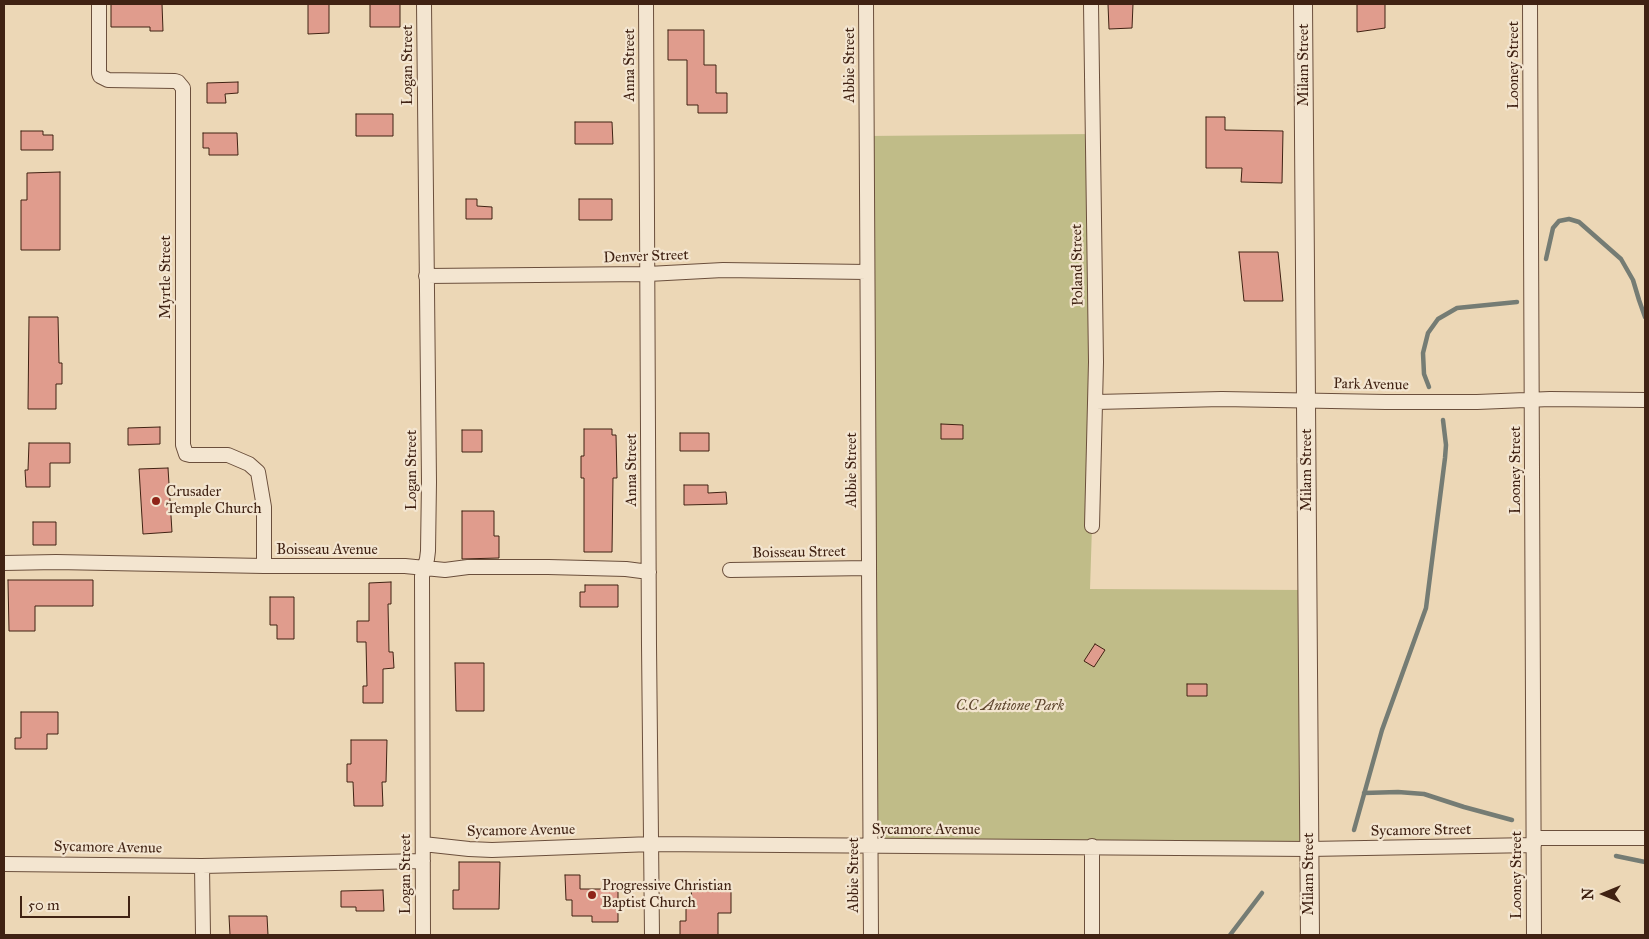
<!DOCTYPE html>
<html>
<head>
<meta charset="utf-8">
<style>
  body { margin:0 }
  #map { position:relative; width:1649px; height:939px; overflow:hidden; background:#ecd7b6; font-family:"IM FELL Great Primer",serif }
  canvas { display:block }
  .frame { position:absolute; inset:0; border:5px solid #402213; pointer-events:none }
  .north { position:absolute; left:1579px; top:869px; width:50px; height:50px; -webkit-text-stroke:4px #f3e5d0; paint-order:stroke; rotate:270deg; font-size:14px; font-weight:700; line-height:20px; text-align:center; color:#402213 }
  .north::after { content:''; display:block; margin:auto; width:18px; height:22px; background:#402213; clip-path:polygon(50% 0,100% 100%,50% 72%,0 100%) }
  .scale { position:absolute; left:20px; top:896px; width:110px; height:22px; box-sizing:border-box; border:2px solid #402213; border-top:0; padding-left:6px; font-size:15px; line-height:18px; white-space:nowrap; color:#402213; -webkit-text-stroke:4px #f3e5d0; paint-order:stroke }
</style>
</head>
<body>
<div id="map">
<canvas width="1649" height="939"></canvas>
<div class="frame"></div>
<div class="north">N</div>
<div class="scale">50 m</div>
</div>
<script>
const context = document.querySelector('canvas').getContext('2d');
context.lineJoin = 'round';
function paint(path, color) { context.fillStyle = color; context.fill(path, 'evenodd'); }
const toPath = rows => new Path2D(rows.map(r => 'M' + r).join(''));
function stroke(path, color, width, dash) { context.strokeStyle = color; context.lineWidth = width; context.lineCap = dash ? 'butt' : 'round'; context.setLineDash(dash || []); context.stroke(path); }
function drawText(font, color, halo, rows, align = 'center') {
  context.font = font + ' "IM FELL Great Primer",serif'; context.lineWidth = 4.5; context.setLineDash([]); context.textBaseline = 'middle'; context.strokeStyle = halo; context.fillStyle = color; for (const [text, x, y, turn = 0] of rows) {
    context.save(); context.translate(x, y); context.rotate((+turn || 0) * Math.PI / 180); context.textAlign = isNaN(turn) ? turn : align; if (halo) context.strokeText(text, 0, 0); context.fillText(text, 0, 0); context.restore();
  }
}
paint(toPath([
  [1093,134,1096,402,1090,589,1308,590,1309,849,870,846,866,136]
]), '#c0bc88');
stroke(toPath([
  [1546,259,1553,228,1559,221,1569,219,1579,222,1621,259,1633,280,1639,300,1645,317],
  [1429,387,1424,374,1423,353,1428,333,1438,319,1457,308,1517,302],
  [1364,793,1398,792,1424,794,1464,807,1512,820],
  [1354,830,1382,730,1426,608,1445,458,1446,445,1443,420],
  [1616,856,1645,862],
  [1230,935,1262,893]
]), '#757c74', 4.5);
const building = toPath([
  [111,4,162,4,163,31,150,31,150,27,111,27,111,4],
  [308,4,329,4,329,33,308,34,308,4],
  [370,4,400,4,400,27,370,27,370,4],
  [1108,4,1133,4,1132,28,1109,29,1108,4],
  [1357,4,1385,4,1385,28,1357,32,1357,4],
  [668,30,704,30,704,65,716,65,716,93,727,93,727,113,698,113,698,105,687,105,687,60,668,60,668,30],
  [238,82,238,93,225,94,226,103,207,103,207,83,238,82],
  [356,114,393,114,393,136,356,136,356,114],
  [1206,117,1225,117,1225,130,1283,131,1282,183,1241,182,1242,168,1206,168,1206,117],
  [575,122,612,122,613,144,575,144,575,122],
  [21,131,43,131,43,135,53,135,53,150,21,150,21,131],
  [203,133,237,133,238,155,209,155,209,148,203,148,203,133],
  [60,172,60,250,21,250,21,200,27,200,27,173,60,172],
  [466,199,477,199,477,206,492,207,492,219,466,219,466,199],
  [579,199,612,199,612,220,579,220,579,199],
  [1239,252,1278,252,1283,301,1244,301,1239,252],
  [29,317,58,317,59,363,62,363,62,384,56,384,56,409,28,409,29,317],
  [941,424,963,425,963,439,941,439,941,424],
  [160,427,160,444,128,445,128,428,160,427],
  [584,429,612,429,612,435,616,435,617,478,613,478,612,552,584,552,584,478,581,478,581,456,584,456,584,429],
  [462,430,482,430,482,452,462,452,462,430],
  [680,433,709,433,709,451,680,451,680,433],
  [29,443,70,443,70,463,50,463,50,487,26,487,25,470,28,470,29,443],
  [168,468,172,532,143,534,139,469,168,468],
  [684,485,708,485,708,493,726,492,727,504,684,505,684,485],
  [462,511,494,511,494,536,499,536,499,558,462,559,462,511],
  [33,522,56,522,56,545,33,545,33,522],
  [8,580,93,580,93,606,35,606,35,631,9,631,8,580],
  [391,582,391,604,388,604,389,652,393,652,394,668,383,669,383,703,363,703,363,686,367,686,366,642,357,642,357,621,369,621,369,583,391,582],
  [585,585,618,585,618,607,580,607,580,592,585,592,585,585],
  [270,597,294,597,294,639,277,639,277,625,270,625,270,597],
  [1095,644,1105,650,1094,667,1084,661,1095,644],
  [455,663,484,663,484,711,456,711,455,663],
  [1187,684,1207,684,1207,696,1187,696,1187,684],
  [21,712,58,712,58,734,47,734,47,749,15,749,15,738,21,738,21,712],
  [351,740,387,740,386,782,382,782,383,806,354,806,353,782,347,782,347,764,351,764,351,740],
  [459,862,500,862,499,909,453,909,453,890,459,890,459,862],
  [565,875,580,875,580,889,618,889,618,922,592,922,592,916,572,916,572,900,566,900,565,875],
  [383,890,384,911,356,911,356,907,341,907,341,891,383,890],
  [691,890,731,890,731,913,718,913,718,935,680,935,680,921,686,921,686,898,692,898,691,890],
  [229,916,267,916,268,935,230,935,229,916]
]);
paint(building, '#e09c8d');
stroke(building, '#402213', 1);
const minor = toPath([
  [99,4,99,73,100,76,108,80,175,81,178,82,183,88,183,445,186,454,190,455,228,455,249,464,258,472,264,507,264,566],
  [646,4,649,645,652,935],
  [866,4,871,935],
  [1091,4,1096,362,1092,526],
  [1530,4,1534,935],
  [426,276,648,274,723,270,867,272],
  [1096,402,1222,399,1386,402,1477,402,1550,399,1645,400],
  [4,563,56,562,264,566,405,566,445,570,468,567,548,567,626,569,649,572],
  [730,570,869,568],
  [1534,838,1645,838],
  [423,844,469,849,492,850,652,844,1309,849,1534,845],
  [1092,846,1092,935],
  [4,864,202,866,423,861],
  [202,866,203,935],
  [423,935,422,576,427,559,428,551,429,482,424,4]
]);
const tertiary = toPath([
  [1303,4,1310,935]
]);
stroke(minor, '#6b4f3c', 16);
stroke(tertiary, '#6b4f3c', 20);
stroke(minor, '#f3e5d0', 14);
stroke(tertiary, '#f3e5d0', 18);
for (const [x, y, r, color] of [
  [156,501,5,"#8f2418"],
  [592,895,5,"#8f2418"]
]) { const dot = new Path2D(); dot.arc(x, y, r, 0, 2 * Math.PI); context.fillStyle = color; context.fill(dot); stroke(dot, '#f3e5d0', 2); }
drawText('15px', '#402213', '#f3e5d0', [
  ["Logan Street",408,65,-90],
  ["Anna Street",630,65,-90],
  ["Abbie Street",850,65,-90],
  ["Milam Street",1304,65,-90],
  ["Looney Street",1514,65,-90],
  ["Denver Street",646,257,-2],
  ["Poland Street",1078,265,-91],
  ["Myrtle Street",166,277,-90],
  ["Park Avenue",1371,385,1],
  ["Logan Street",412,470,-90],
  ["Anna Street",632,470,-90],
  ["Abbie Street",852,470,-90],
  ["Milam Street",1307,470,-90],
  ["Looney Street",1516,470,-90],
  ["Boisseau Avenue",327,550],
  ["Boisseau Street",799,553,-1],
  ["Sycamore Avenue",926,830],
  ["Sycamore Avenue",521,831,-1],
  ["Sycamore Street",1421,831,-1],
  ["Sycamore Avenue",108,848,1],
  ["Logan Street",406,874,-90],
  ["Milam Street",1309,874,-90],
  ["Abbie Street",854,875,-90],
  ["Looney Street",1517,875,-90]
]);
drawText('15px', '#402213', '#f3e5d0', [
  ["Crusader",166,492],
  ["Temple Church",166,509],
  ["Progressive Christian",602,886],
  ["Baptist Church",602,903]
], 'left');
drawText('italic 15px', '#604830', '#f3e5d0', [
  ["C.C Antione Park",1010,706]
]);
</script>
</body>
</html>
